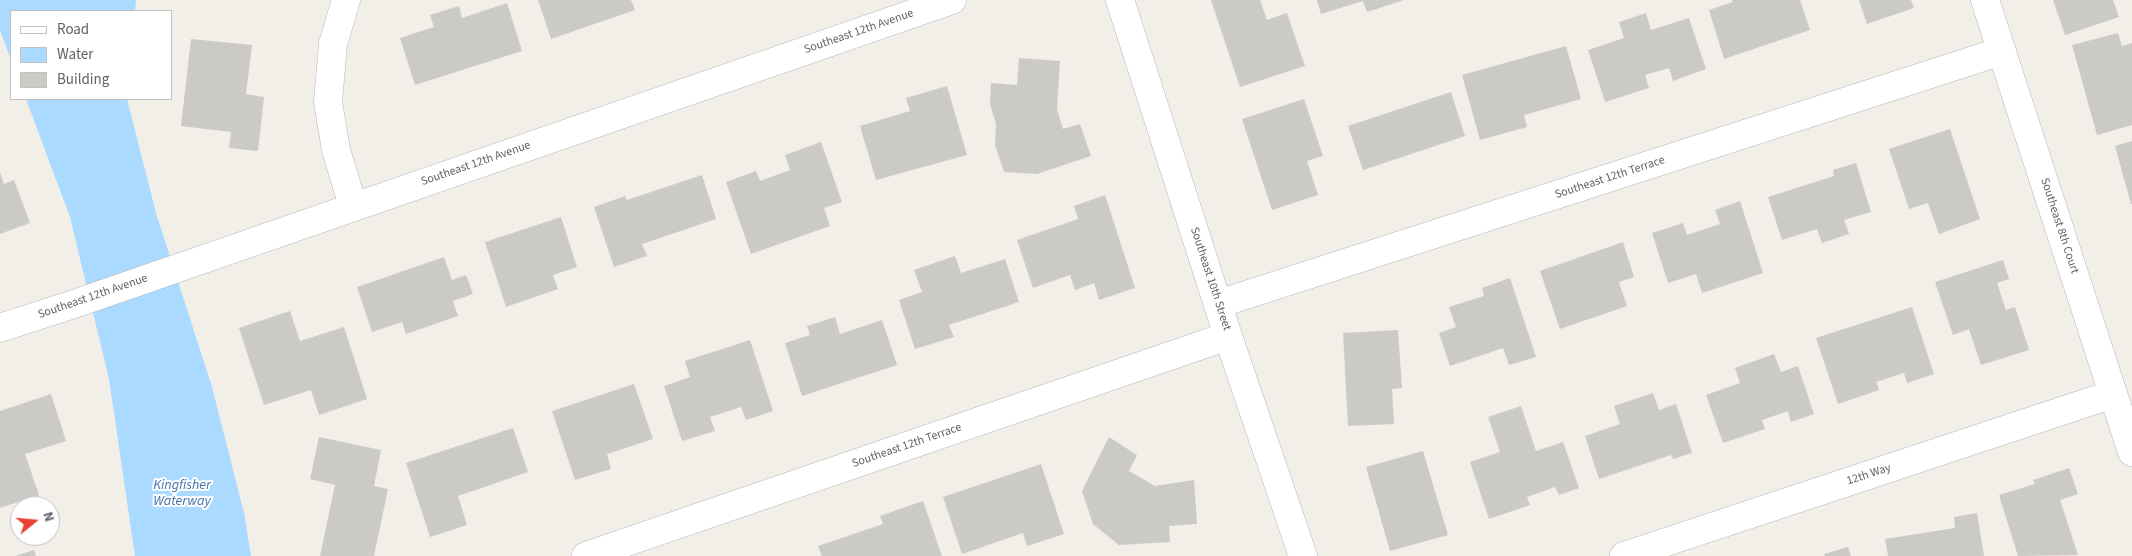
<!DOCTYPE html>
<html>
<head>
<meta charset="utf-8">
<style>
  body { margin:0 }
  #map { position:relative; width:2132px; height:556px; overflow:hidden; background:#f1efe8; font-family:"Source Sans 3",sans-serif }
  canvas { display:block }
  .legend { position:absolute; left:10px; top:10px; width:162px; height:90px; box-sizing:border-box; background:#fff; border:1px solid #bfc1c3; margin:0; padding:6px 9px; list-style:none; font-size:15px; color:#5f6368 }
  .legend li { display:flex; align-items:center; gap:10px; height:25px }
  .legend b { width:25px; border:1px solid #bfc1c3 }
  .north { position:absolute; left:10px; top:496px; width:50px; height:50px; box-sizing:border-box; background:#fff; border:1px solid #bfc1c3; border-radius:50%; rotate:73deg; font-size:14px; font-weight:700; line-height:20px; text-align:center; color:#5f6368 }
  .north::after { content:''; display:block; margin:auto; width:18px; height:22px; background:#ea4335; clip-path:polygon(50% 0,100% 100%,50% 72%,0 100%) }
</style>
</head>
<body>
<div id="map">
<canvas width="2132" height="556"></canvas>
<ul class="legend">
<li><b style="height:6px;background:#fff"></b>Road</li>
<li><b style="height:14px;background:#aadaff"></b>Water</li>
<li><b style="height:14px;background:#cccac5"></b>Building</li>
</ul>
<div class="north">N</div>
</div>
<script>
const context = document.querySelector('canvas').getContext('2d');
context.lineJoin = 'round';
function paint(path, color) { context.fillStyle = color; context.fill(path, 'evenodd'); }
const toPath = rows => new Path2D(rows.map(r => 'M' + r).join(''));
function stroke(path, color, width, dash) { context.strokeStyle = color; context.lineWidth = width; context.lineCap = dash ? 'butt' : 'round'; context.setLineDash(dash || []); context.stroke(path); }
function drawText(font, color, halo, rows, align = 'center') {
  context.font = font + ' "Source Sans 3",sans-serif'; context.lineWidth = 4; context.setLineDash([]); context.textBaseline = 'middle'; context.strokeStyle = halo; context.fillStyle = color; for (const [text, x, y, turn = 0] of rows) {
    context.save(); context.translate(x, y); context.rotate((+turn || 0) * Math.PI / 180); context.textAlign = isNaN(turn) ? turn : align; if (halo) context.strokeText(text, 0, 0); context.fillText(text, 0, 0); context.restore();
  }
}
paint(toPath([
  [0,0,136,0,135,11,11,11,11,60,0,30],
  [26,99,127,99,156,213,212,387,244,513,251,556,135,556,109,379,70,217]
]), '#aadaff');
paint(toPath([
  [538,0,631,0,635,10,551,39],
  [1211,0,1260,0,1267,20,1287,13,1305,66,1240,87],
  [1317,0,1404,0,1367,12,1363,1,1321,14],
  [1732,0,1800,0,1810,30,1724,59,1709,10,1733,2],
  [1859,0,1911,0,1914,8,1867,24],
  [2053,0,2113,0,2119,17,2065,35],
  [507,3,522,51,415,85,400,38,434,27,430,15,459,6,462,18],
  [1646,13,1651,30,1689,18,1706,69,1673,81,1669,68,1645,75,1649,88,1605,102,1588,50,1624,38,1619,22],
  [2118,33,2122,46,2132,43,2132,125,2097,135,2072,45],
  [191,39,252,45,246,94,264,97,258,151,229,148,231,132,181,126],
  [1566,46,1581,99,1524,115,1527,127,1480,140,1462,75],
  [1019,58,1060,61,1057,109,1063,129,1080,124,1091,156,1037,174,1004,172,995,145,996,124,990,104,991,83,1017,85],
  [947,86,967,155,876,180,860,126,910,111,906,98],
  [1451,92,1465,136,1363,170,1348,126],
  [1304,99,1323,156,1307,161,1318,195,1272,210,1242,119],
  [1950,129,1980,219,1939,234,1928,203,1909,209,1889,149],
  [2132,141,2132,204,2131,204,2115,146],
  [821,142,842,202,824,208,830,226,751,254,726,182,756,171,760,181,790,170,785,155],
  [1856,163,1871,212,1844,220,1849,234,1822,243,1817,229,1782,240,1768,197,1834,176,1833,170],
  [0,172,4,184,14,180,30,223,0,234],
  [702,175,716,219,642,244,647,256,614,267,594,207,625,196,627,200],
  [1105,195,1135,288,1099,300,1094,283,1075,290,1070,275,1033,288,1017,240,1078,219,1074,206],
  [1740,201,1763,273,1702,293,1696,274,1668,283,1652,233,1683,223,1687,235,1720,224,1715,210],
  [561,217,577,267,553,275,558,289,506,307,485,242],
  [1623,242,1634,277,1619,282,1627,306,1560,329,1540,271],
  [955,256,961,273,1005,259,1019,302,949,325,954,337,915,349,899,300,922,292,914,270],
  [444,257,452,280,466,275,473,294,453,301,458,316,406,334,402,322,372,332,357,287],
  [2003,260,2009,279,1997,283,2006,310,2015,307,2029,350,1981,365,1969,329,1953,335,1935,282],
  [1510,278,1536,357,1509,365,1503,348,1450,366,1439,333,1456,327,1449,307,1484,296,1482,288],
  [1912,307,1934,374,1907,383,1904,373,1876,382,1879,390,1838,404,1816,338],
  [290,311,300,341,344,327,367,399,319,415,311,390,264,405,239,328],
  [835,317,840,334,882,320,897,365,802,396,785,343,810,335,807,326],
  [1398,330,1402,388,1392,389,1394,424,1348,426,1343,333],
  [750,340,773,411,746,420,741,407,710,417,715,431,682,441,664,386,690,377,685,361],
  [1774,354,1781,372,1798,366,1814,414,1791,422,1788,411,1762,420,1765,429,1723,443,1706,395,1740,383,1735,368],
  [634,384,653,439,607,454,611,469,575,480,552,411],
  [1653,393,1659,410,1676,404,1692,453,1673,459,1671,455,1599,479,1585,436,1620,424,1614,406],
  [51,394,66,441,25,454,39,495,0,508,0,411],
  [1521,406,1536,451,1563,442,1579,488,1559,495,1555,487,1527,497,1530,505,1489,519,1470,462,1500,452,1488,417],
  [513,428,528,472,458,496,467,525,430,537,406,463],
  [319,437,381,450,374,486,388,489,374,556,320,556,335,485,310,479],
  [1109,437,1137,455,1129,471,1155,486,1194,480,1197,524,1169,526,1170,542,1119,545,1093,524,1082,491],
  [1423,451,1448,535,1390,551,1366,467],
  [1041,464,1064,534,1027,546,1023,533,962,554,943,497],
  [2069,468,2078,494,2060,500,2078,555,2018,556,1999,495,2035,484,2033,480],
  [923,501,942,556,822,556,818,546,883,524,880,516],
  [1977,513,1984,556,1888,556,1885,539,1955,528,1954,517],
  [1848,547,1851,556,1825,556,1824,554],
  [34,550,36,556,15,556]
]), '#cccac5');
const street = toPath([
  [346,0,333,44,328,102,336,150,353,206],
  [1120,0,1228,336,1303,556],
  [1985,0,2132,452],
  [1218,304,2002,51],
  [586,556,1228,336],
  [1624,556,2113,394]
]);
const secondary = toPath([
  [0,328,74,304,952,0]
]);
stroke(street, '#b5b8bc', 29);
stroke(secondary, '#b6babf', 29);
stroke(street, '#fff', 28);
stroke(secondary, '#fff', 28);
drawText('12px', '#5f6368', '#fff', [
  ["Southeast 12th Avenue",859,32,-19],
  ["Southeast 12th Avenue",476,164,-19],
  ["Southeast 12th Terrace",1610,178,-18],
  ["Southeast 8th Court",2059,226,72],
  ["Southeast 10th Street",1210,279,72],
  ["Southeast 12th Avenue",93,297,-19],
  ["Southeast 12th Terrace",907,446,-19],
  ["12th Way",1869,475,-18]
]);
drawText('italic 14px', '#4174aa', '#fff', [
  ["Kingfisher",182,486],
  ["Waterway",182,502]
]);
</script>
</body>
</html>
